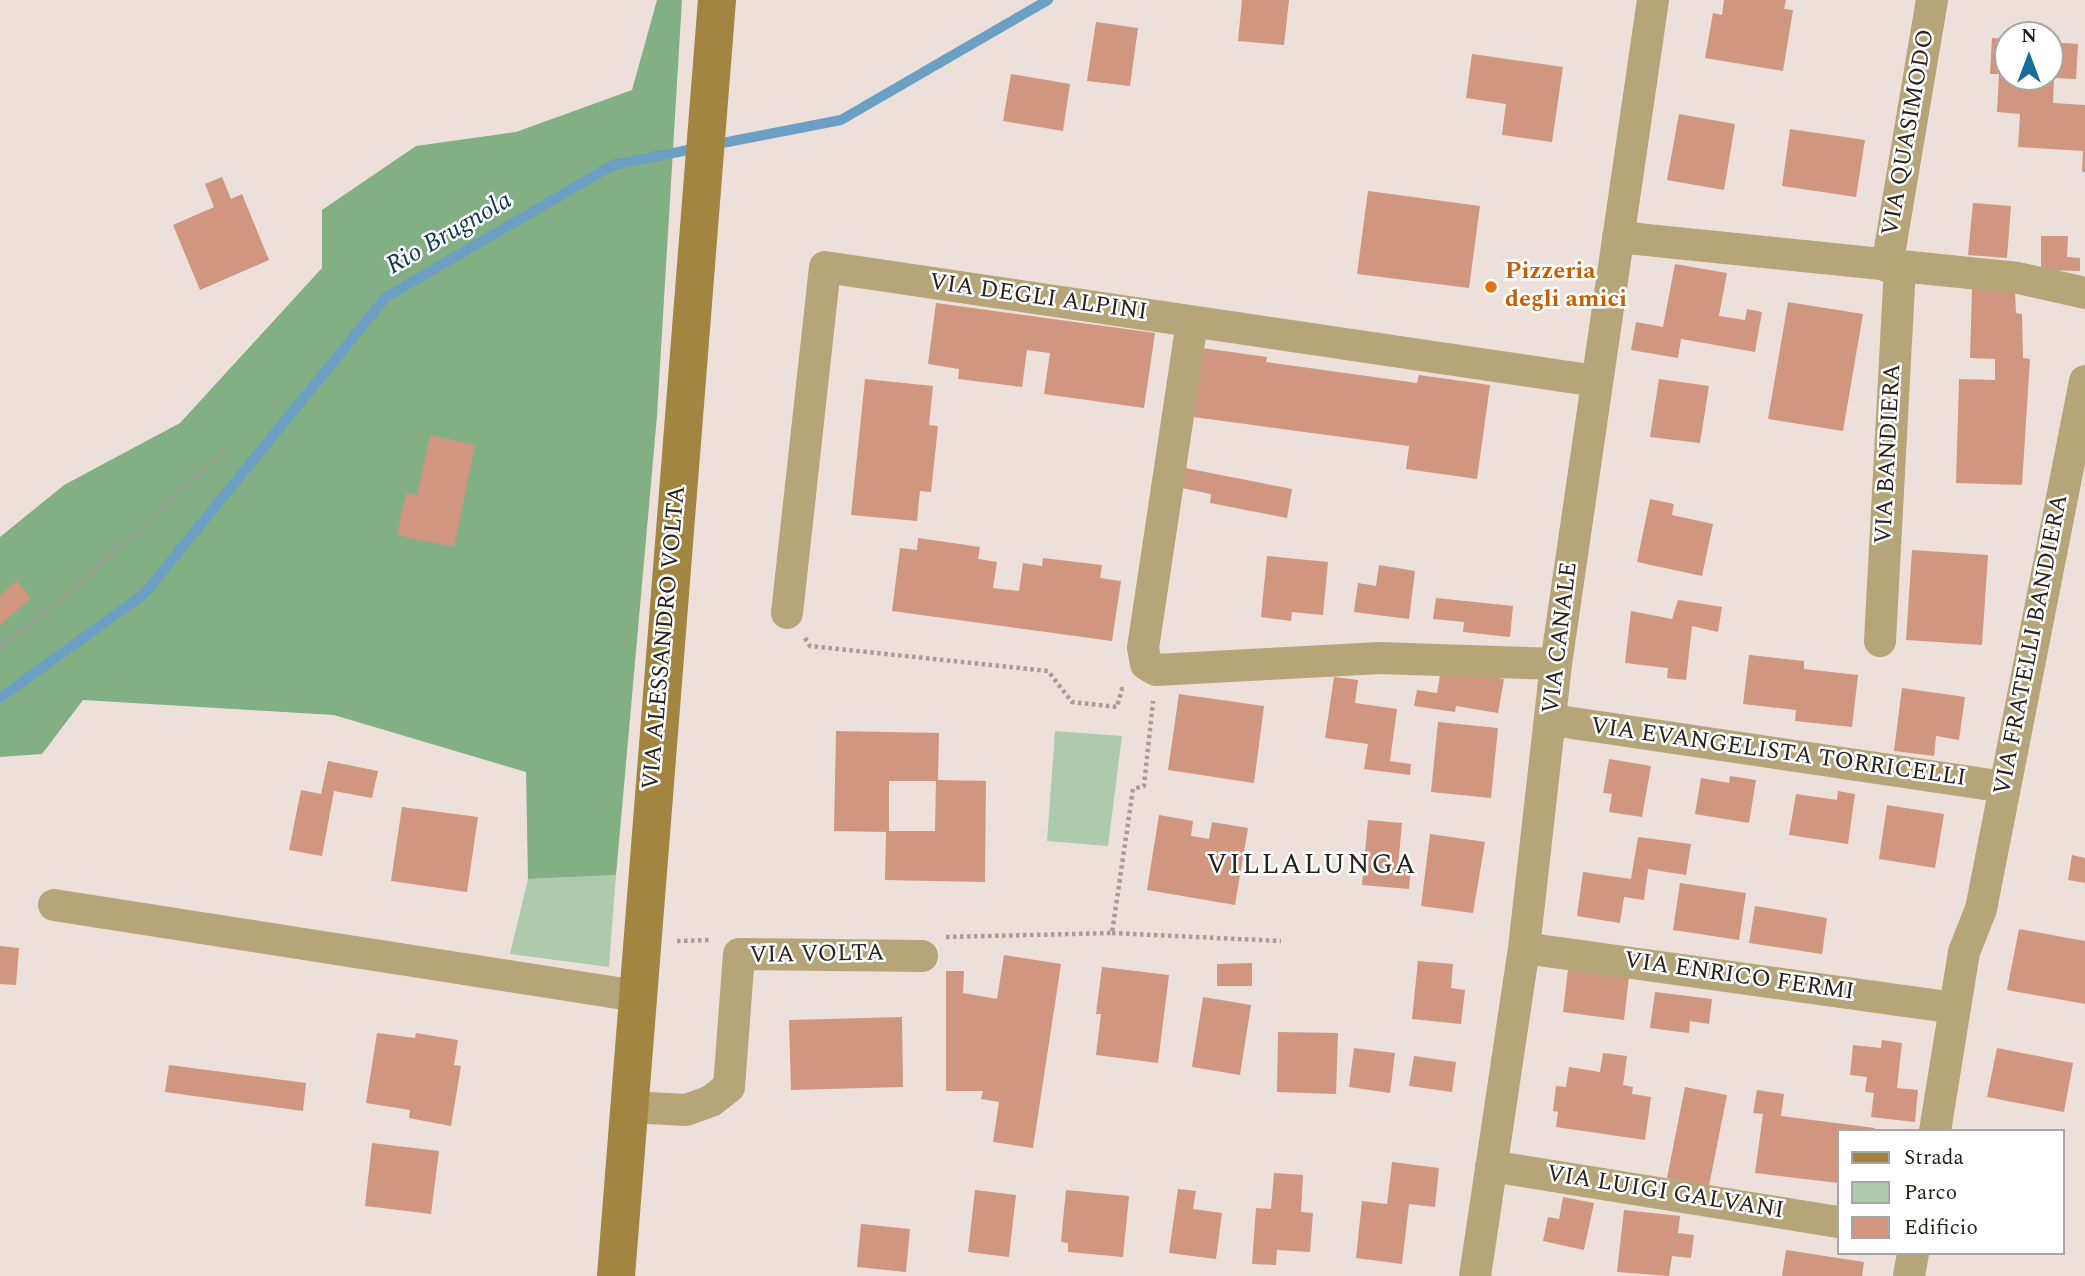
<!DOCTYPE html>
<html>
<head>
<meta charset="utf-8">
<style>
  body { margin:0 }
  #map { position:relative; width:2085px; height:1276px; overflow:hidden; background:#ede0db; font-family:Spectral,serif }
  canvas { display:block }
  .legend { position:absolute; left:1837px; top:1129px; width:228px; height:126px; box-sizing:border-box; background:#fff; border:2px solid #a8a6a5; margin:0; padding:9px 12px; list-style:none; font-size:21px; color:#26211f }
  .legend li { display:flex; align-items:center; gap:14px; height:35px }
  .legend b { width:35px; border:2px solid #a8a6a5 }
  .north { position:absolute; left:1994px; top:21px; width:70px; height:70px; box-sizing:border-box; background:#fff; border:2px solid #a8a6a5; border-radius:50%; rotate:0deg; font-size:19px; font-weight:700; line-height:28px; text-align:center; color:#26211f }
  .north::after { content:''; display:block; margin:auto; width:24px; height:32px; background:#186c9d; clip-path:polygon(50% 0,100% 100%,50% 72%,0 100%) }
</style>
</head>
<body>
<div id="map">
<canvas width="2085" height="1276"></canvas>
<ul class="legend">
<li><b style="height:9px;background:#a28541"></b>Strada</li>
<li><b style="height:19px;background:#adcaad"></b>Parco</li>
<li><b style="height:19px;background:#d0967f"></b>Edificio</li>
</ul>
<div class="north">N</div>
</div>
<script>
const context = document.querySelector('canvas').getContext('2d');
context.lineJoin = 'round';
function paint(path, color) { context.fillStyle = color; context.fill(path, 'evenodd'); }
const toPath = rows => new Path2D(rows.map(r => 'M' + r).join(''));
function stroke(path, color, width, dash) { context.strokeStyle = color; context.lineWidth = width; context.lineCap = dash ? 'butt' : 'round'; context.setLineDash(dash || []); context.stroke(path); }
function drawText(font, color, halo, rows, align = 'center') {
  context.font = font + ' Spectral,serif'; context.lineWidth = 5; context.setLineDash([]); context.textBaseline = 'middle'; context.strokeStyle = halo; context.fillStyle = color; for (const [text, x, y, turn = 0] of rows) {
    context.save(); context.translate(x, y); context.rotate((+turn || 0) * Math.PI / 180); context.textAlign = isNaN(turn) ? turn : align; if (halo) context.strokeText(text, 0, 0); context.fillText(text, 0, 0); context.restore();
  }
}
paint(toPath([
  [1055,731,1122,736,1108,846,1047,841],
  [616,875,609,967,510,954,528,879]
]), '#adcaad');
paint(toPath([
  [657,0,682,0,657,416,616,875,528,879,526,772,334,715,83,700,42,754,0,757,0,537,64,485,180,423,322,268,322,210,416,146,516,132,632,90]
]), '#83af84');
stroke(toPath([
  [712,145,841,120,1048,0],
  [0,698,144,594,386,297,613,165,698,148]
]), '#6b9fc4', 10);
paint(toPath([
  [1242,0,1289,0,1284,45,1238,41],
  [1724,0,1786,0,1784,9,1793,10,1783,71,1705,58,1713,13,1722,15],
  [1096,22,1138,28,1130,86,1087,81],
  [1992,38,2008,39,2008,77,2050,77,2050,42,2078,44,2076,79,2054,78,2053,103,2085,105,2085,172,2082,172,2083,151,2018,147,2020,114,1997,112,1999,74,1990,74],
  [1472,54,1563,67,1552,142,1502,135,1506,104,1466,98],
  [1011,74,1070,84,1063,131,1003,121],
  [1679,114,1735,124,1724,190,1667,180],
  [1790,129,1865,140,1856,197,1782,186],
  [222,177,231,199,242,194,269,260,200,290,173,225,214,207,205,184],
  [1368,191,1480,206,1469,288,1357,274],
  [1973,203,2011,206,2007,258,1968,255],
  [2041,236,2068,236,2067,257,2080,258,2080,271,2041,270],
  [1675,264,1727,273,1719,316,1745,320,1747,309,1762,312,1755,352,1681,339,1678,358,1631,350,1636,322,1663,327],
  [1972,289,2015,290,2016,313,2022,314,2023,358,2030,359,2022,485,1956,483,1959,379,1995,380,1995,359,1970,358],
  [1788,302,1863,314,1843,431,1768,419],
  [936,303,1155,333,1144,408,1044,394,1050,353,1027,350,1022,387,958,379,959,369,928,364],
  [1202,348,1267,357,1266,362,1417,383,1419,375,1490,385,1477,479,1406,469,1409,446,1193,417],
  [865,379,933,386,929,425,938,426,931,492,920,491,917,521,851,515],
  [1659,379,1709,386,1700,443,1650,437],
  [430,435,475,445,454,547,397,535,406,493,417,495],
  [1185,468,1292,489,1287,518,1210,503,1211,494,1182,488],
  [1650,499,1674,504,1672,515,1713,524,1702,576,1637,562],
  [918,538,980,547,978,559,997,562,993,588,1019,591,1023,563,1042,566,1043,558,1102,565,1100,578,1121,581,1112,641,892,611,900,548,917,550],
  [1912,550,1988,555,1982,645,1906,640],
  [1267,556,1328,562,1323,615,1292,612,1291,621,1261,617],
  [1379,565,1415,571,1409,619,1354,612,1358,583,1376,586],
  [17,581,31,598,0,625,0,595],
  [1436,598,1513,606,1510,637,1463,632,1464,622,1433,619],
  [1678,600,1722,607,1718,632,1692,626,1686,680,1667,678,1668,668,1625,663,1631,611,1672,619],
  [1749,655,1804,661,1804,669,1858,675,1852,727,1795,721,1796,710,1743,704],
  [1441,669,1504,679,1498,713,1456,706,1455,712,1414,706,1417,690,1437,693],
  [1334,677,1358,680,1355,703,1397,709,1390,761,1411,764,1410,775,1364,769,1368,744,1325,738],
  [1902,688,1965,697,1959,740,1936,736,1934,756,1894,751],
  [1179,694,1264,706,1254,783,1168,770],
  [1438,722,1498,728,1491,798,1431,792],
  [836,731,939,733,938,780,986,781,985,882,885,880,886,832,834,831],
  [889,781,936,781,935,831,889,831],
  [1609,759,1651,766,1642,817,1609,812,1612,794,1603,793],
  [328,761,378,771,372,798,334,791,322,856,289,850,301,790,321,794],
  [1730,776,1756,780,1749,823,1695,814,1701,778,1729,783],
  [1838,791,1855,794,1848,844,1789,835,1796,794,1837,800],
  [1887,805,1944,814,1935,868,1879,859],
  [402,807,478,817,467,892,391,881],
  [1159,815,1193,821,1191,836,1209,839,1212,822,1248,828,1235,905,1147,890],
  [1368,820,1402,823,1398,866,1411,868,1409,889,1362,885],
  [1430,834,1485,842,1473,913,1421,906],
  [1638,837,1691,844,1686,875,1648,869,1644,900,1624,897,1620,923,1577,916,1583,872,1631,879],
  [2072,855,2085,858,2085,883,2068,880],
  [1680,883,1746,893,1739,940,1673,930],
  [1755,906,1827,918,1822,954,1749,943],
  [2019,929,2085,941,2085,1004,2007,990],
  [0,946,19,948,16,985,0,984],
  [1004,955,1061,964,1033,1148,993,1142,999,1102,981,1099,983,1091,946,1091,946,971,964,971,963,993,997,999],
  [1418,961,1453,964,1451,988,1465,990,1461,1024,1412,1019],
  [1252,963,1252,986,1217,986,1217,964],
  [1102,967,1169,975,1158,1063,1096,1055,1101,1014,1096,1014],
  [1568,969,1629,976,1624,1020,1563,1012],
  [1655,992,1712,999,1709,1024,1690,1021,1689,1033,1650,1028],
  [1203,997,1251,1005,1240,1075,1192,1067],
  [902,1017,903,1087,791,1090,789,1020],
  [1278,1032,1338,1033,1336,1094,1277,1092],
  [377,1033,415,1038,416,1033,458,1040,454,1065,461,1066,451,1126,409,1118,410,1110,366,1103],
  [1882,1040,1902,1043,1897,1088,1918,1090,1915,1122,1871,1117,1874,1093,1865,1092,1867,1077,1850,1075,1853,1045,1881,1048],
  [1354,1048,1395,1053,1390,1093,1349,1087],
  [1997,1048,2073,1063,2064,1112,1987,1097],
  [1603,1053,1627,1056,1623,1085,1633,1087,1632,1094,1651,1097,1645,1140,1556,1127,1558,1112,1553,1111,1556,1086,1566,1087,1569,1067,1600,1072],
  [1414,1056,1456,1062,1452,1092,1409,1086],
  [169,1065,306,1083,303,1111,165,1092],
  [1685,1087,1727,1095,1709,1186,1667,1178],
  [1757,1090,1784,1094,1781,1116,1875,1128,1875,1131,1838,1131,1838,1183,1755,1173,1763,1114,1753,1113],
  [372,1143,439,1151,431,1214,365,1206],
  [1392,1162,1439,1168,1435,1207,1409,1204,1402,1264,1356,1258,1362,1201,1387,1204],
  [1274,1173,1303,1175,1301,1212,1313,1213,1310,1252,1277,1250,1276,1265,1252,1264,1256,1208,1271,1209],
  [1178,1189,1196,1191,1193,1209,1222,1213,1216,1259,1169,1253],
  [975,1190,1016,1195,1009,1257,968,1252],
  [1066,1190,1129,1196,1123,1257,1068,1252,1068,1243,1061,1242],
  [1563,1197,1594,1203,1584,1250,1543,1241,1548,1217,1559,1219],
  [1624,1210,1680,1216,1678,1233,1694,1235,1691,1258,1672,1256,1669,1276,1617,1272],
  [861,1224,910,1229,906,1272,857,1267],
  [1786,1250,1864,1262,1862,1276,1782,1276]
]), '#d0967f');
stroke(toPath([
  [805,638,810,646,1048,671,1072,702,1117,707,1122,689,1125,689],
  [0,648,79,584,227,449],
  [1112,933,1281,941],
  [946,937,1112,933,1133,789,1144,786,1153,701],
  [677,941,710,940]
]), '#a59b97', 4.5, [3.5, 3.5]);
stroke(toPath([
  [1618,237,2018,278,2085,293],
  [1887,266,1932,0],
  [1192,322,1143,648,1146,664,1156,670,1380,658,1556,664],
  [787,613,825,267,1596,381],
  [1880,641,1900,267],
  [1552,720,2005,787],
  [54,905,637,996],
  [1524,948,1955,1008],
  [629,1107,686,1110,711,1101,729,1087,739,954,922,956],
  [1935,1131,1964,952,1981,909,2085,381],
  [1491,1166,1838,1222],
  [1475,1276,1524,948,1556,664,1653,0],
  [1909,1276,1913,1253]
]), '#b7a57a', 32);
stroke(toPath([
  [616,1276,717,0]
]), '#a28541', 38);
for (const [x, y, r, color] of [
  [1491,287,7,"#e8710a"]
]) { const dot = new Path2D(); dot.arc(x, y, r, 0, 2 * Math.PI); context.fillStyle = color; context.fill(dot); stroke(dot, '#fff', 2.5); }
drawText('24px', '#26211f', '#fff', [
  ["VIA QUASIMODO",1910,133,-80],
  ["VIA DEGLI ALPINI",1038,299,8],
  ["VIA BANDIERA",1890,454,-87],
  ["VIA ALESSANDRO VOLTA",666,638,-85],
  ["VIA CANALE",1562,638,-83],
  ["VIA FRATELLI BANDIERA",2033,645,-79],
  ["VIA EVANGELISTA TORRICELLI",1778,754,8],
  ["VIA VOLTA",817,956,-1],
  ["VIA ENRICO FERMI",1739,978,8],
  ["VIA LUIGI GALVANI",1665,1194,9]
]);
drawText('bold 24px', '#c56008', '#fff', [
  ["Pizzeria",1505,273],
  ["degli amici",1505,301]
], 'left');
drawText('italic 26px', '#0b3650', '#fff', [
  ["Rio Brugnola",450,235,-30]
]);
context.letterSpacing = '2px';
drawText('28px', '#26211f', '#fff', [
  ["VILLALUNGA",1312,868]
]);
context.letterSpacing = '0px';
</script>
</body>
</html>
